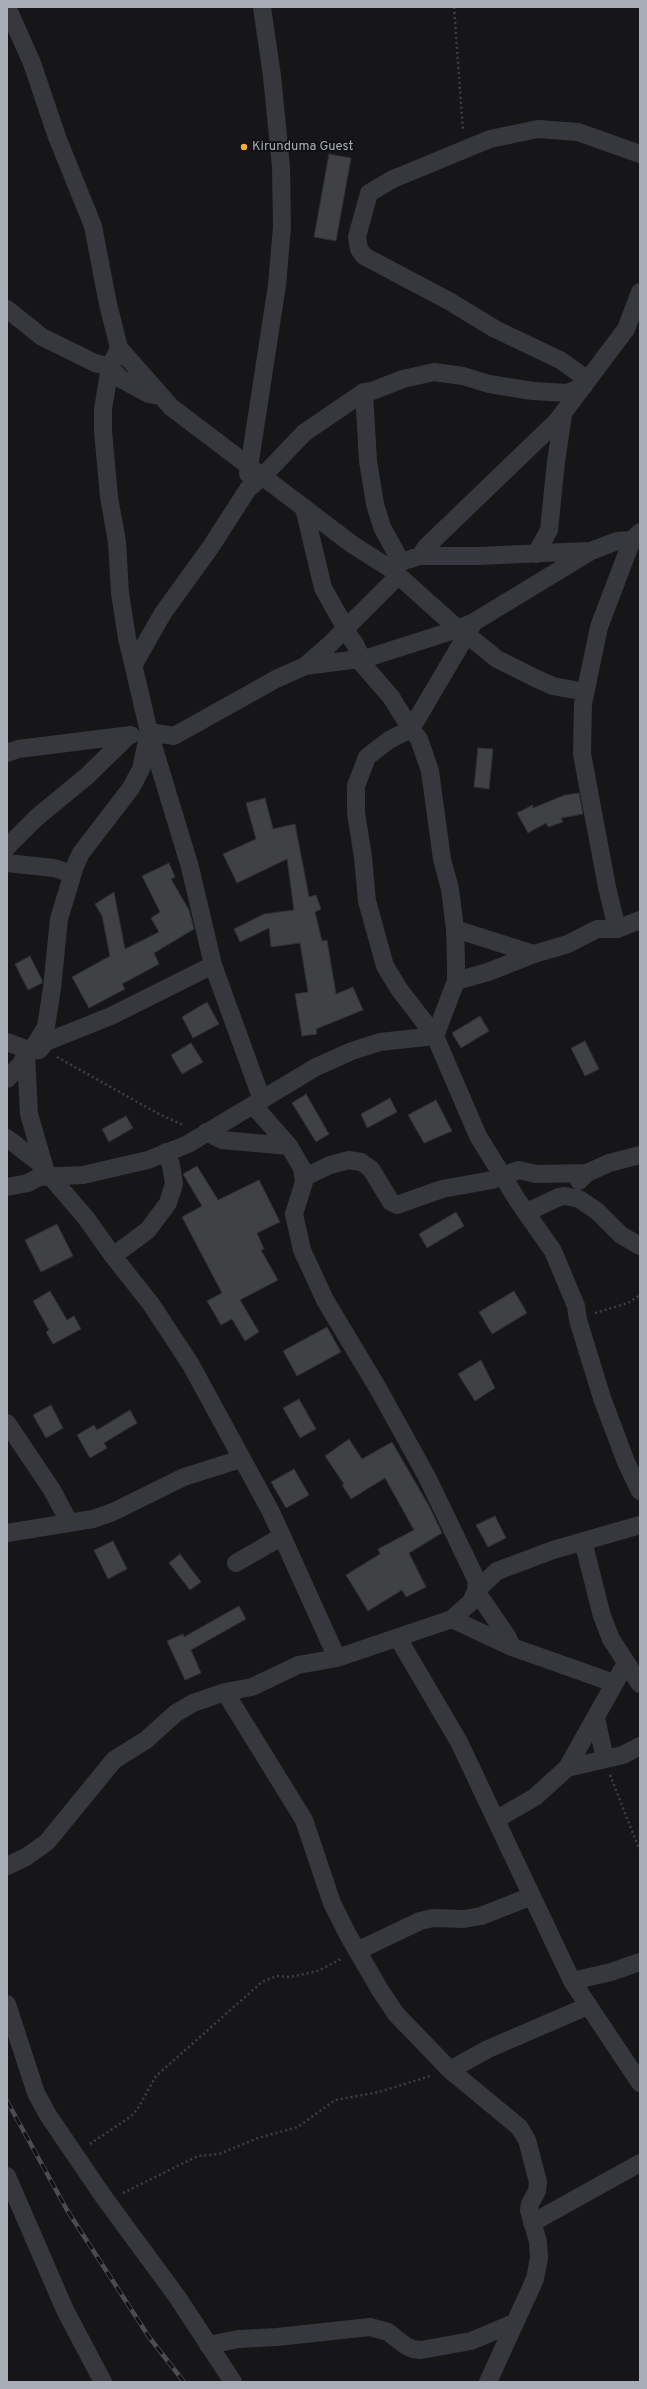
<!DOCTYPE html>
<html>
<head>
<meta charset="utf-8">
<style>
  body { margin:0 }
  #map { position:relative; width:647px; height:2389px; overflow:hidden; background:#161618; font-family:Overpass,sans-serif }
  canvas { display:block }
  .frame { position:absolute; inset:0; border:8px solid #a8adb8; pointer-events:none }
</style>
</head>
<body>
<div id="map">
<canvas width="647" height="2389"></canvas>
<div class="frame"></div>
</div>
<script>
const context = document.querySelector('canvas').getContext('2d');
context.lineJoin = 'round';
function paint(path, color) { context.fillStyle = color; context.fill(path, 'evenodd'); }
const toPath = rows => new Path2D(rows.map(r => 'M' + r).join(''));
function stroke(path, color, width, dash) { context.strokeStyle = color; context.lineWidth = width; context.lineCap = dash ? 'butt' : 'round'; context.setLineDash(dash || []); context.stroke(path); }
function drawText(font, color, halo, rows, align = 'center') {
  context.font = font + ' Overpass,sans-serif'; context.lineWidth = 4; context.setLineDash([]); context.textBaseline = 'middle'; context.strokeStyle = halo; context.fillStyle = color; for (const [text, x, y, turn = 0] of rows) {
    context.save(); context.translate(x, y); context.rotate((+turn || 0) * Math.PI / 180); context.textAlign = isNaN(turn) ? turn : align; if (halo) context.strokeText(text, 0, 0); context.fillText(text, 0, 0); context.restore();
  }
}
const building = toPath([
  [329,154,351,158,336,241,314,237,329,154],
  [478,748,493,749,489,789,474,787,478,748],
  [579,793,583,814,561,818,563,822,548,827,546,823,528,833,517,813,533,805,533,808,565,795,579,793],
  [265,798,273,829,295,824,309,897,316,895,321,909,315,912,322,941,327,940,336,994,353,987,363,1010,316,1029,317,1034,302,1036,295,994,308,992,300,943,271,947,269,928,240,942,234,929,264,914,294,910,287,859,237,883,223,854,256,839,246,803,265,798],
  [169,863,175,877,171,879,189,910,194,929,154,953,159,964,122,984,125,989,89,1008,72,977,110,956,102,916,95,904,114,892,125,949,159,932,151,918,160,912,142,876,169,863],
  [30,956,42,980,42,983,28,990,15,964,30,956],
  [207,1002,219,1024,193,1038,182,1017,207,1002],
  [480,1016,489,1031,461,1048,452,1033,480,1016],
  [585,1041,599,1069,585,1076,571,1048,585,1041],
  [191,1043,203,1062,182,1074,171,1055,191,1043],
  [306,1094,329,1134,316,1142,292,1103,306,1094],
  [390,1098,397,1112,367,1128,361,1114,390,1098],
  [436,1100,452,1131,424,1143,408,1115,436,1100],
  [126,1116,133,1128,109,1142,102,1129,126,1116],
  [197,1166,218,1200,259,1180,280,1222,257,1233,264,1249,261,1250,278,1280,240,1300,259,1332,245,1341,232,1319,221,1325,207,1301,222,1293,182,1217,202,1206,183,1174,197,1166],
  [456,1212,464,1226,427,1248,419,1234,456,1212],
  [57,1224,73,1256,41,1272,25,1240,57,1224],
  [50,1291,67,1320,74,1316,81,1329,53,1344,46,1332,49,1330,33,1301,50,1291],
  [514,1291,527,1313,492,1334,479,1312,514,1291],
  [327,1327,341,1352,297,1376,283,1351,327,1327],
  [481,1360,495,1388,475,1401,458,1374,481,1360],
  [299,1399,316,1429,300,1438,283,1408,299,1399],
  [51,1405,63,1428,46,1438,33,1415,51,1405],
  [130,1410,137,1423,104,1443,107,1448,90,1458,77,1435,94,1425,97,1430,130,1410],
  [349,1439,362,1459,392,1442,429,1506,442,1533,409,1553,426,1587,406,1597,402,1590,368,1611,346,1575,380,1554,378,1549,414,1530,385,1478,351,1499,342,1485,344,1484,325,1456,349,1439],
  [294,1469,309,1495,286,1508,271,1482,294,1469],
  [495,1516,506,1538,488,1547,476,1525,495,1516],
  [113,1541,127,1569,108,1579,94,1550,113,1541],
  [180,1554,201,1582,190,1590,169,1563,180,1554],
  [239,1606,246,1619,191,1650,201,1673,185,1680,167,1641,183,1634,184,1637,239,1606]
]);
paint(building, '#404145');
stroke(building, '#303034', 1);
stroke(toPath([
  [454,7,463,131],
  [57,1057,157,1113,183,1125],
  [595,1313,628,1303,640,1295],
  [610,1775,640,1851],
  [90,2144,130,2117,137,2110,156,2076,262,1982,276,1976,290,1977,318,1971,341,1959],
  [123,2193,198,2156,219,2154,258,2138,298,2127,335,2100,379,2092,430,2076]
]), '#3d3f44', 2.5, [2, 3]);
stroke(toPath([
  [7,7,32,63,57,137,93,226,108,304,119,348,171,407,353,545,391,569,458,629],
  [7,309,42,337,95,363,110,367,121,379,149,394,159,396],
  [119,348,110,367,103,409,103,431,109,497,117,542,120,593,127,638,149,732,190,867,213,965,262,1100],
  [364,392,368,461,375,504,382,527,401,562],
  [248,474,277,285,282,227,281,167,272,76,262,7],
  [304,508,323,588,346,629],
  [536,554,549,530,556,462,563,415],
  [420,556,479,556,586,551],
  [391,569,401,562,420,556,426,547,557,421,626,329,640,292],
  [345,630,355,644,362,659],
  [466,634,497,659,537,679,553,686,585,692],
  [358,659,391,697,411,729,419,739,430,771,442,859,450,889,455,929,456,962,456,981,435,1036,478,1136,518,1201,553,1251,576,1306,578,1320,602,1398,626,1462,640,1491],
  [134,664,163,613,210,548,248,489,264,475,304,433,364,392,372,391,403,379,434,372,463,376,489,384,533,391,567,393,584,386,580,374,560,360,495,329,449,301,364,256,359,249,357,237,369,193,393,179,490,139,538,129,578,132,640,154],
  [305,666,329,645,398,576],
  [7,753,18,749,131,735],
  [7,847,36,818,87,776,129,735],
  [7,863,54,868,72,874],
  [455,929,534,954],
  [617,929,607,887,582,754,583,704,599,627,632,540,640,537],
  [456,981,488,972,534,954,568,944,597,929,617,929,640,920],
  [7,1042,31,1051,39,1050,46,1042,111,1016,213,965],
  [26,1054,29,1114,45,1169],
  [7,1079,21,1064,26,1054,31,1051,46,1027,52,988,59,919,75,866,81,853,131,788,141,769,149,732,174,736,276,679,305,666,367,658,458,629,474,622,591,551,617,541,632,540,640,532],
  [253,1105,289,1146,302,1168,304,1182,294,1214,302,1250,325,1300,379,1390,427,1477,477,1581,476,1591,507,1636,512,1647],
  [206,1132,222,1140,289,1146],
  [7,1138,38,1162,86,1218,113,1256,151,1304,191,1365,271,1512,337,1658],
  [305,1177,330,1165,349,1160,361,1162,371,1169,391,1202,397,1205,442,1189,492,1180,519,1170,536,1174,587,1173],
  [579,1181,587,1173,609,1163,640,1155],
  [7,1187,28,1183,39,1177,83,1175,148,1160,188,1144,316,1067,352,1051,380,1042,435,1036,399,989,385,966,367,901,363,857,356,813,356,786,367,757,389,740,411,729,474,622],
  [527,1212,559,1197,565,1196,579,1199,597,1211,621,1235,640,1246],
  [113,1256,148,1230,168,1203,174,1184,171,1165,166,1152],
  [7,1423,52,1490,69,1522],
  [7,1533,93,1519,113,1512,184,1477,241,1459],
  [583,1541,602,1616,611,1639,640,1684],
  [236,1563,281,1537],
  [452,1619,512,1647,614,1683],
  [398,1638,459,1742,572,1981,640,2083],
  [225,1692,304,1820,332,1903,348,1935,380,1990,396,2014,450,2070,519,2127,527,2140,538,2182,537,2191,530,2204,529,2210,538,2242,539,2258,535,2279,488,2382],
  [596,1718,605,1759],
  [567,1768,623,1755,640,1746],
  [497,1819,535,1797,567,1768,626,1663],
  [7,1866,26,1857,47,1842,114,1760,146,1740,176,1713,193,1703,225,1692,252,1687,298,1665,337,1658,452,1619,471,1602,476,1591,497,1571,553,1550,640,1525],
  [357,1951,420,1921,433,1918,464,1919,481,1916,532,1896],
  [572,1981,611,1972,640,1962],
  [7,2004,36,2093,48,2115,103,2196,178,2298,233,2382],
  [450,2070,488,2049,588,2006],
  [7,2176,65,2310,103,2382],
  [532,2223,640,2163],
  [208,2345,239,2339,277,2337,370,2327,388,2332,406,2346,413,2349,421,2350,471,2341,514,2323]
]), '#37383d', 18);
const rail = toPath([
  [7,2101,67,2210,149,2337,184,2382]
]);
stroke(rail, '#4a4c52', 4.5);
stroke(rail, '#111113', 3, [9]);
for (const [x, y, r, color] of [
  [244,147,4,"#f2b134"]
]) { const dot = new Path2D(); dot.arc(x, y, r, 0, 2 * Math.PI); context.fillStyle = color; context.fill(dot); stroke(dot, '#111113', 1.5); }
drawText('13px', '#a8adb8', '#111113', [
  ["Kirunduma Guest",252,147]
], 'left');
</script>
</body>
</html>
